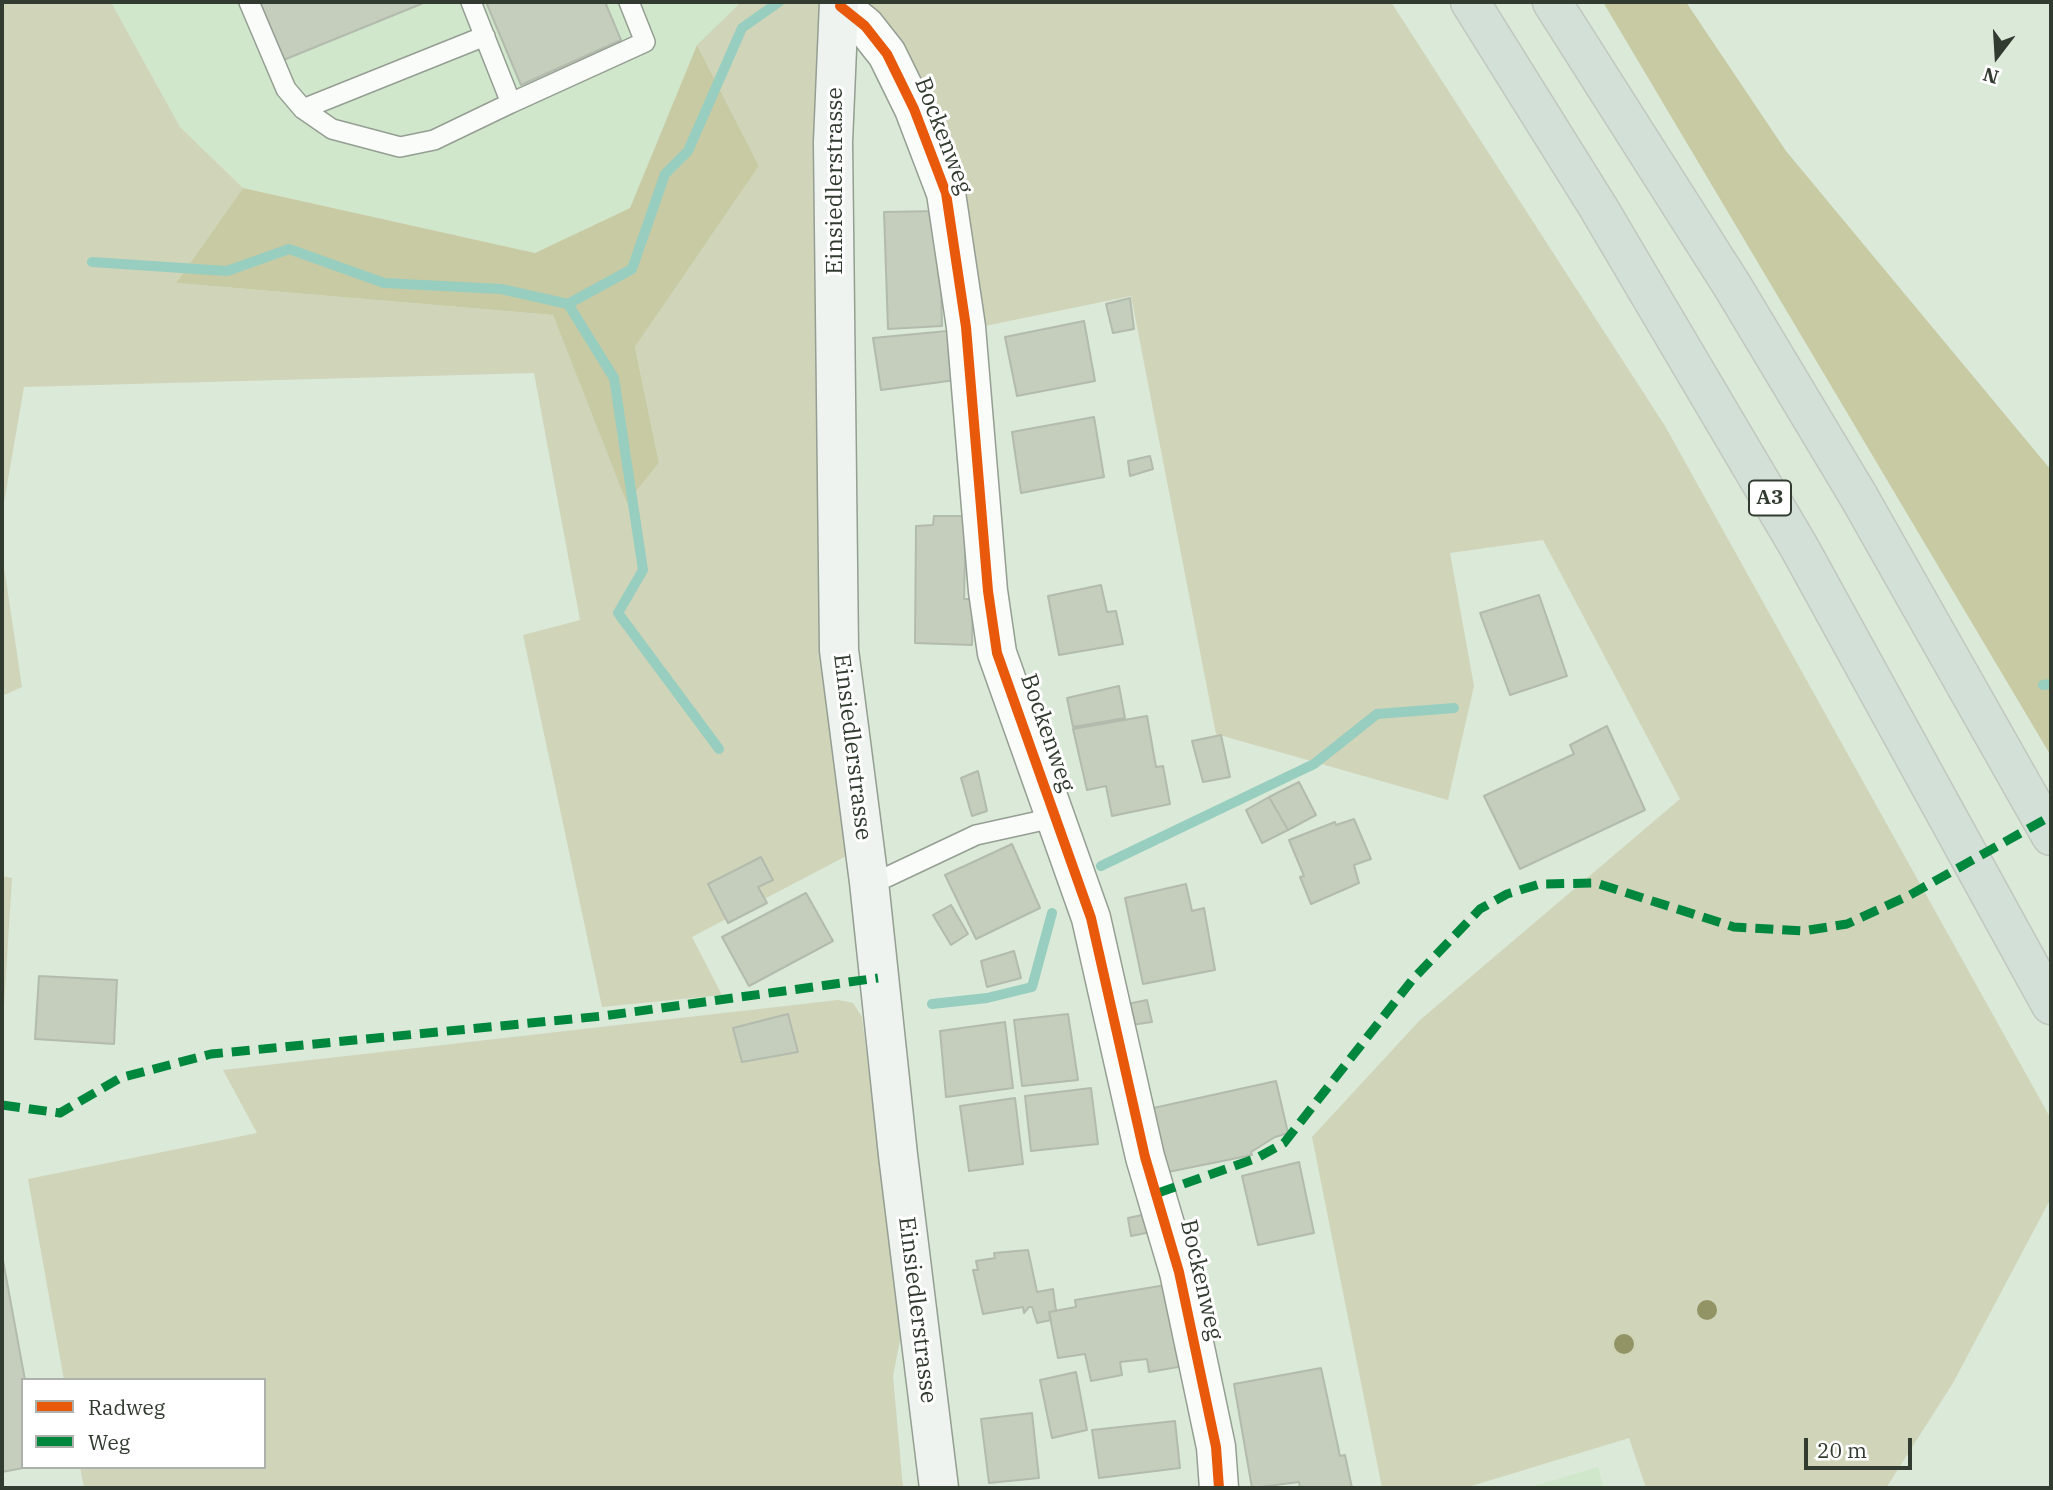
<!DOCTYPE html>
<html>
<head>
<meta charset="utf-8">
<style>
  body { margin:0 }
  #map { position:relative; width:2053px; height:1490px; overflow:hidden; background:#dbe9d8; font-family:"IBM Plex Serif",serif }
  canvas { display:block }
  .frame { position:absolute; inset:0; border:4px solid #313b2f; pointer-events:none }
  .legend { position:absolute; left:21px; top:1378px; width:245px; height:91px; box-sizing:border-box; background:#fff; border:2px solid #adb1ac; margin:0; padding:9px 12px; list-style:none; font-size:21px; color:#313b2f }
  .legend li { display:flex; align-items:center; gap:14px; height:35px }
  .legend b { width:35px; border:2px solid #adb1ac }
  .north { position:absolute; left:1962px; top:21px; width:70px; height:70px; -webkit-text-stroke:5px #fff; paint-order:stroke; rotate:197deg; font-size:19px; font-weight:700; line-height:28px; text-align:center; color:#313b2f }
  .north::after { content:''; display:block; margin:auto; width:24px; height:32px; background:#313b2f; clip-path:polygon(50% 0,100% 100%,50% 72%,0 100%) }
  .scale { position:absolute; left:1804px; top:1438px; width:108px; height:32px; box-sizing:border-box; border:4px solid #313b2f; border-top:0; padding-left:9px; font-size:21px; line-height:24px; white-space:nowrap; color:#313b2f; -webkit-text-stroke:5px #fff; paint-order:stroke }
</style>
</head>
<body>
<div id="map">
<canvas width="2053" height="1490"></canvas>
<div class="frame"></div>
<ul class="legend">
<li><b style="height:9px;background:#e8590c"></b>Radweg</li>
<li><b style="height:9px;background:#00873e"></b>Weg</li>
</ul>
<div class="north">N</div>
<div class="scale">20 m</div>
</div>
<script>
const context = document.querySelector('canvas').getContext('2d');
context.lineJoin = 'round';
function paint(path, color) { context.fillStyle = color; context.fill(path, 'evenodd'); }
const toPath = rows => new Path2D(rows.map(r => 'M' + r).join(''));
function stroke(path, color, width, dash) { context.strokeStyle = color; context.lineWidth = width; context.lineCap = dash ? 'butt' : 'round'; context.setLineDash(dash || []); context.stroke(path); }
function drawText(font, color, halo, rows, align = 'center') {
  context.font = font + ' "IBM Plex Serif",serif'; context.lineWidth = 6; context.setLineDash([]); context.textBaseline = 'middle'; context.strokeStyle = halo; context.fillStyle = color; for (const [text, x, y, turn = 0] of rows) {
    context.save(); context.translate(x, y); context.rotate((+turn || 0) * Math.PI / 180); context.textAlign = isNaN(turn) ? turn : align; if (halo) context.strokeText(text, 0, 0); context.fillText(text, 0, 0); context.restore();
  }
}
paint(toPath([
  [111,2,741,2,697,46,630,208,535,253,243,188,180,127],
  [1598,1467,1604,1488,1527,1488]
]), '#d1e7cc');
paint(toPath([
  [2,2,111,2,180,127,243,188,176,283,553,315,628,502,659,463,635,347,759,166,697,45,741,2,839,2,850,854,692,937,722,995,602,1007,523,635,580,620,534,373,24,387,2,514],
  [868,2,1391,2,1665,426,2051,1119,2051,1198,1953,1383,1886,1488,1646,1488,1629,1438,1465,1488,1382,1488,1312,1137,1420,1020,1680,799,1543,540,1450,553,1474,686,1448,800,1216,734,1131,296,975,328,923,104],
  [2,554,22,687,2,696],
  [2,876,12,878,2,1038],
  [838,1000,853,1003,862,1017,901,1335,893,1376,903,1488,84,1488,80,1467,264,1467,264,1380,64,1380,28,1179,257,1133,223,1070]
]), '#d0d4b9');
paint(toPath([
  [1603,2,1686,2,1786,151,2051,470,2051,756],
  [697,45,759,166,635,347,659,463,627,503,553,315,176,283,243,188,535,253,630,208]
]), '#c8caa4');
stroke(toPath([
  [92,262,227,271,289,249,384,283,501,289,568,304,632,269,665,174,688,151,742,28,779,2],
  [568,304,614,378,643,570,618,613,719,749],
  [2043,685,2051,684],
  [1101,866,1314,764,1377,714,1454,708],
  [932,1004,987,998,1032,987,1052,913]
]), '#97cebf', 10);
const building = toPath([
  [258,2,426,2,281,61,258,2],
  [486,2,605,2,621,40,521,85,486,2],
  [939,211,942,326,888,329,884,212,939,211],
  [1130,298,1134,329,1113,333,1106,304,1130,298],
  [1084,321,1095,381,1017,396,1005,337,1084,321],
  [947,331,956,380,881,390,873,338,947,331],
  [1094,417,1104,477,1021,493,1012,432,1094,417],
  [1150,456,1153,469,1130,476,1128,461,1150,456],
  [934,516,966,516,964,599,973,599,972,645,915,643,916,526,933,525,934,516],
  [1101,585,1107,612,1116,611,1123,644,1059,655,1048,596,1101,585],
  [1539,595,1567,676,1510,695,1480,613,1539,595],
  [1119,686,1125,718,1073,727,1067,698,1119,686],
  [1147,716,1156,767,1163,766,1170,804,1112,816,1106,786,1087,790,1073,729,1147,716],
  [1607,726,1645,810,1520,869,1484,796,1574,754,1570,745,1607,726],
  [1221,735,1230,777,1203,782,1192,741,1221,735],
  [978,771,987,811,972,816,961,778,978,771],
  [1299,782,1316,815,1288,830,1269,797,1299,782],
  [1269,797,1288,830,1262,843,1246,810,1269,797],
  [1354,819,1371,859,1354,865,1359,883,1311,904,1300,877,1304,876,1289,840,1335,822,1336,825,1354,819],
  [1012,844,1040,908,976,939,945,875,1012,844],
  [761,857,773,880,758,887,767,903,728,923,708,884,761,857],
  [1186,884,1192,911,1204,908,1215,970,1143,984,1125,898,1186,884],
  [806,893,833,941,749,986,722,937,806,893],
  [951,905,968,934,951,945,933,915,951,905],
  [1014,951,1021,978,987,987,981,961,1014,951],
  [39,976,117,980,114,1044,35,1039,39,976],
  [1147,1000,1152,1022,1131,1025,1127,1004,1147,1000],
  [788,1014,798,1052,742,1062,733,1028,788,1014],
  [1068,1014,1078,1080,1022,1086,1014,1020,1068,1014],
  [1005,1022,1013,1088,946,1097,940,1031,1005,1022],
  [1276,1081,1288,1133,1275,1137,1251,1152,1252,1155,1163,1173,1149,1109,1276,1081],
  [1091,1088,1098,1144,1031,1151,1025,1096,1091,1088],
  [1015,1098,1023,1164,969,1171,960,1106,1015,1098],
  [1299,1162,1314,1233,1258,1245,1242,1176,1299,1162],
  [1147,1214,1151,1232,1131,1236,1128,1218,1147,1214],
  [1028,1250,1037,1292,1053,1289,1056,1311,1049,1312,1051,1320,1037,1323,1032,1307,1029,1307,1024,1313,1023,1307,983,1314,973,1270,978,1270,976,1261,995,1258,994,1253,1028,1250],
  [2,1255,25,1380,23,1380,23,1467,28,1467,2,1472,2,1255],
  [1172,1284,1184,1366,1149,1372,1147,1359,1120,1362,1122,1375,1091,1381,1085,1354,1058,1358,1049,1312,1076,1307,1075,1300,1172,1284],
  [1321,1368,1340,1456,1345,1455,1352,1488,1300,1488,1299,1482,1252,1488,1234,1384,1321,1368],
  [1076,1372,1087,1430,1052,1438,1040,1380,1076,1372],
  [1032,1413,1039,1478,989,1483,981,1419,1032,1413],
  [1175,1421,1180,1468,1099,1478,1092,1430,1175,1421]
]);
paint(building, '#c5cebc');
stroke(building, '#b2bbad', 2);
const lane = toPath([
  [249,2,286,89,303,109,332,129,400,147,434,140,511,103,471,2],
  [511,103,645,42,629,2],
  [303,109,485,36],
  [869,882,887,877,976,835,1053,818]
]);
const street = toPath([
  [840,6,865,26,887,54,914,109,946,193,966,327,988,591,997,653,1091,918,1145,1157,1179,1272,1216,1447,1219,1488]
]);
const secondary = toPath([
  [839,2,833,142,839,650,869,882,898,1155,939,1488]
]);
const highway = toPath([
  [1470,2,1598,207,1799,547,2051,1005],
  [1552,2,1733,287,1859,497,2051,836]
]);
stroke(lane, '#949e92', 22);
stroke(street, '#949e92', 41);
stroke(secondary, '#949e92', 41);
stroke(highway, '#c1c8bf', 41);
stroke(lane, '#fafcf9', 19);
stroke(street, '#fafcf9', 38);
stroke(secondary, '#eef3ef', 38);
stroke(highway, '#d2e0d7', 38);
stroke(toPath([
  [2,1105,60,1113,120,1078,211,1054,603,1016,878,978],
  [1158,1193,1257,1158,1284,1143,1413,979,1480,909,1507,894,1540,884,1596,883,1734,927,1803,931,1847,924,1910,895,2051,816]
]), '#00873e', 9, [18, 9]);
stroke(toPath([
  [840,6,865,26,887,54,914,109,946,193,966,327,988,591,997,653,1091,918,1145,1157,1179,1272,1216,1447,1219,1488]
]), '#e8590c', 10);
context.fillStyle = '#929465';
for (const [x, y] of [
  [1707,1310],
  [1624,1344]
]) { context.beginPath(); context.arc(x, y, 10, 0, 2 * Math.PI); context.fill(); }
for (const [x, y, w] of [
  [1770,498,42]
]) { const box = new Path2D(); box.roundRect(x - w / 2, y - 17.5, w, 35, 5); context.fillStyle = '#fff'; context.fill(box); stroke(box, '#313b2f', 2); }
drawText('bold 21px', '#313b2f', null, [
  ["A3",1770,498]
]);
drawText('23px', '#313b2f', '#fff', [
  ["Bockenweg",943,136,69],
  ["Einsiedlerstrasse",835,181,-90],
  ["Bockenweg",1047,733,71],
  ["Einsiedlerstrasse",852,747,83],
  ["Bockenweg",1201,1280,77],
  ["Einsiedlerstrasse",917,1310,83]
]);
</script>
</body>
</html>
